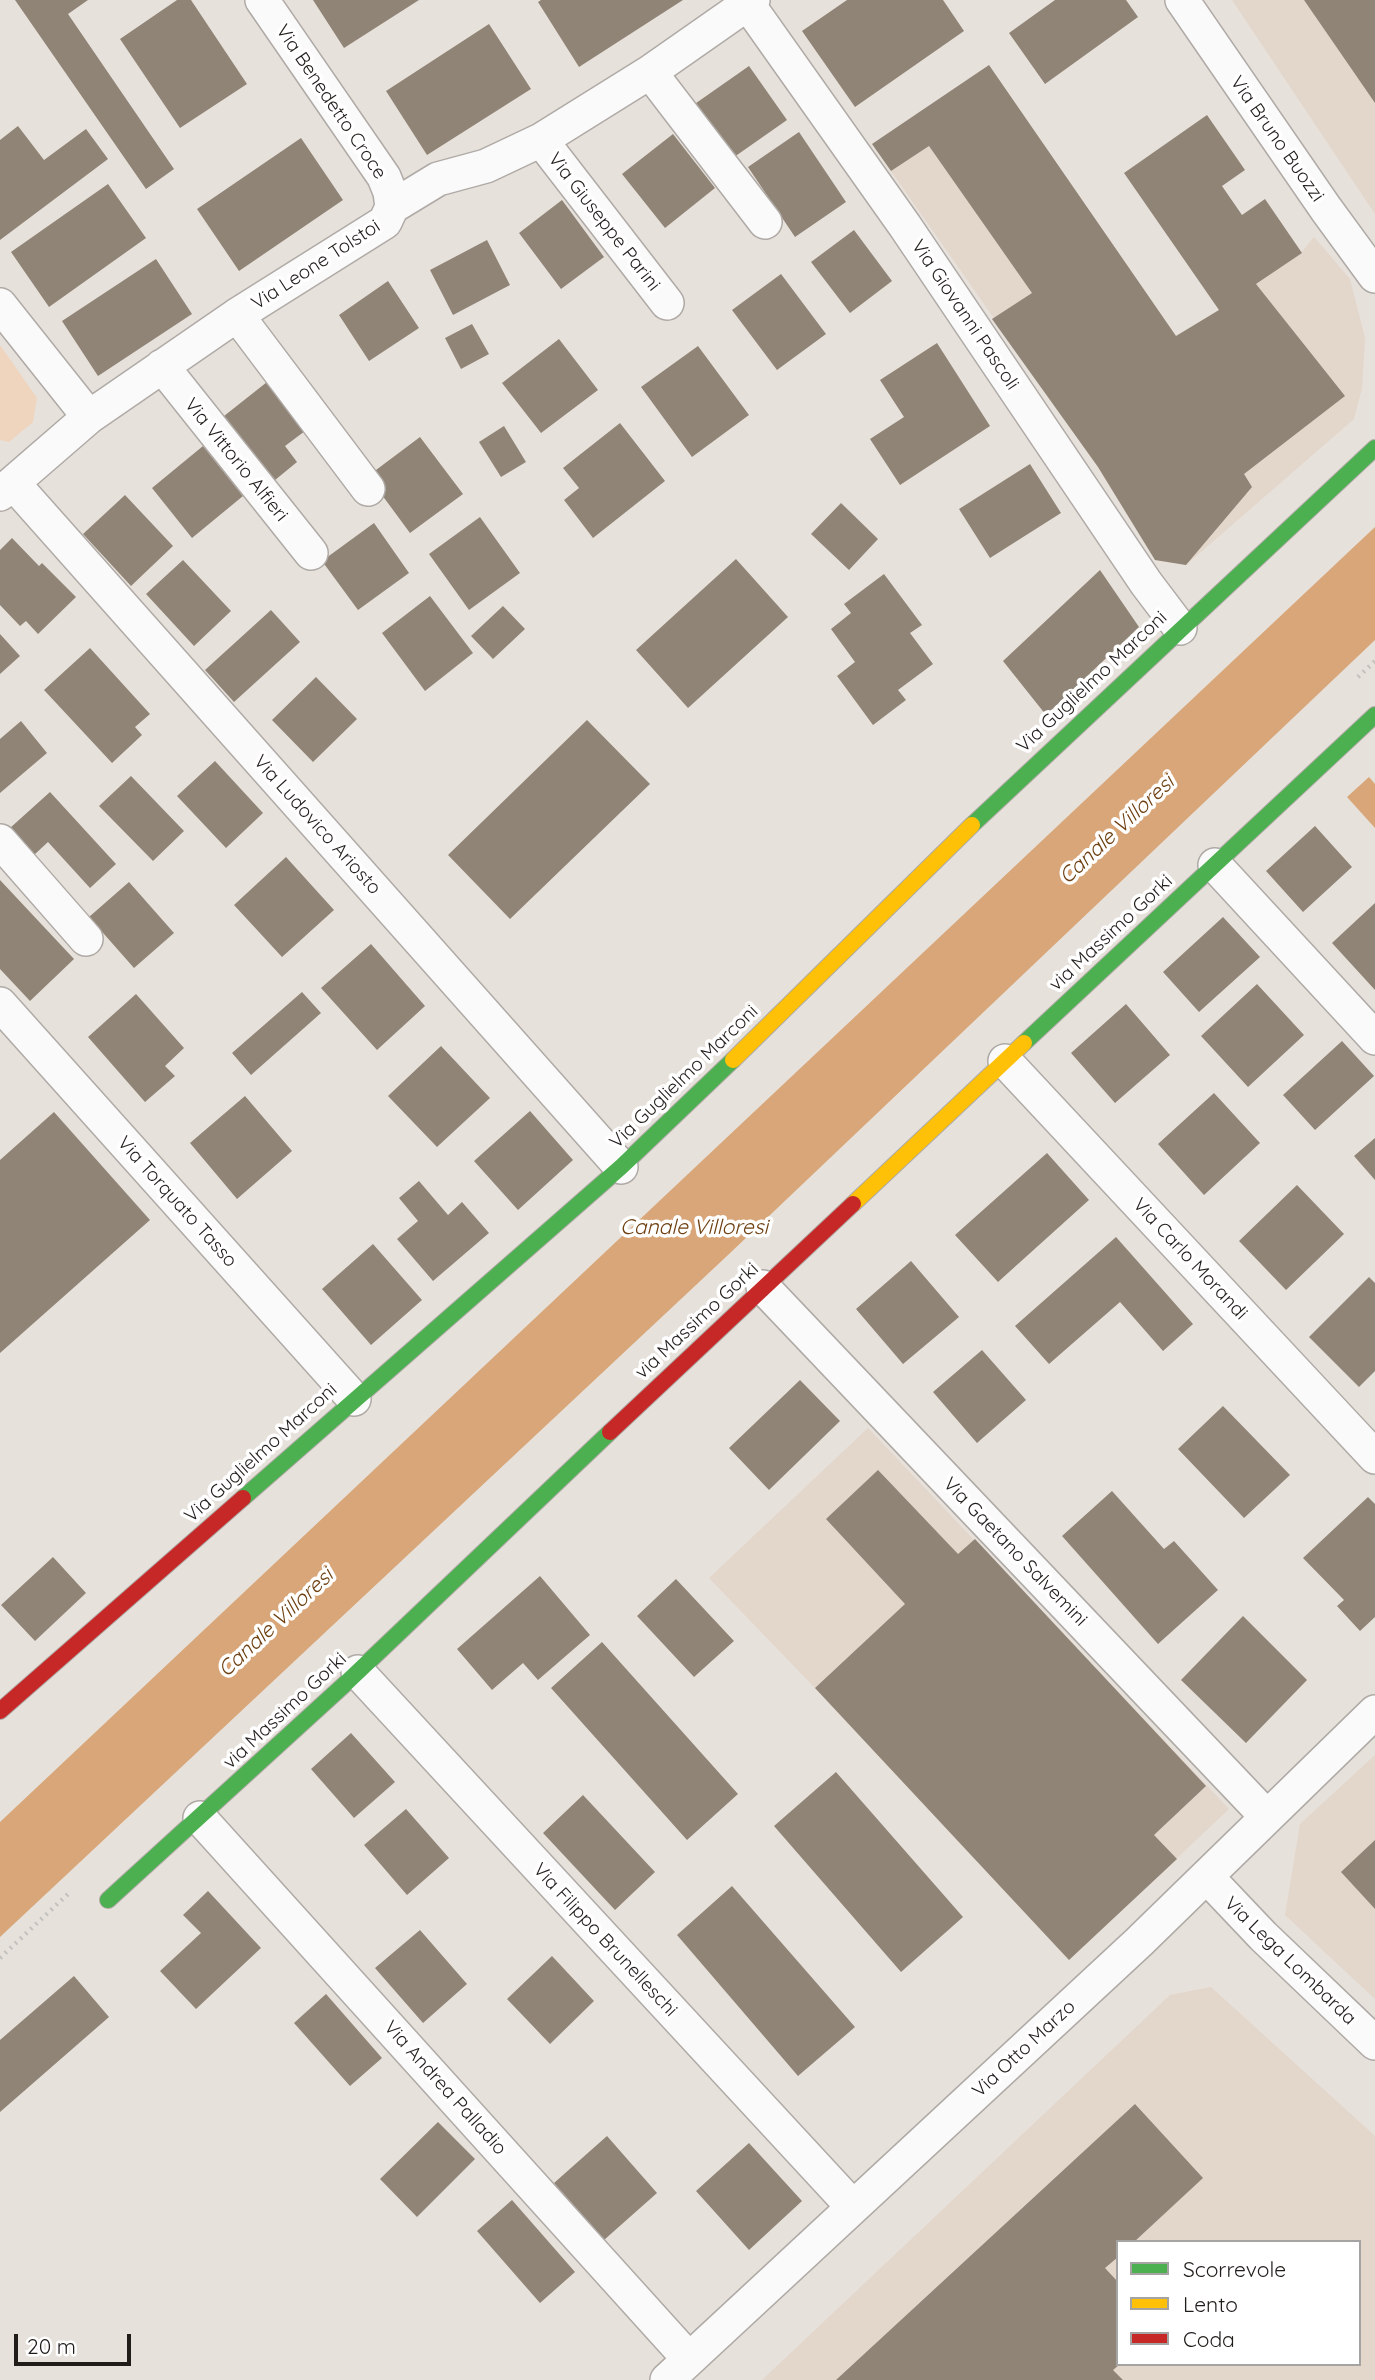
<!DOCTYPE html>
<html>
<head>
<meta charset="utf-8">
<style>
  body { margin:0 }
  #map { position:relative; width:1375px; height:2380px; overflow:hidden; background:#e7e1db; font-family:Quicksand,sans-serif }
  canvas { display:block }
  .legend { position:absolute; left:1116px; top:2240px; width:245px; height:126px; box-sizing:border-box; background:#fff; border:2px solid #a6a4a3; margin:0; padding:9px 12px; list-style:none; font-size:21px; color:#201c19 }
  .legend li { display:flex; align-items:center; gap:14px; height:35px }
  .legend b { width:35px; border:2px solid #a6a4a3 }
  .scale { position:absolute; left:14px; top:2334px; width:117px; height:32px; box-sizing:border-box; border:4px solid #201c19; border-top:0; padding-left:9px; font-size:21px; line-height:24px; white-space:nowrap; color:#201c19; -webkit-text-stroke:5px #fff; paint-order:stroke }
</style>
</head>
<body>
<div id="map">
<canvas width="1375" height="2380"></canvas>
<ul class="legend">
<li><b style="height:9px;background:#4caf50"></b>Scorrevole</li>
<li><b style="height:9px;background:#ffc107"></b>Lento</li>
<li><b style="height:9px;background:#c62828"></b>Coda</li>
</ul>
<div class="scale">20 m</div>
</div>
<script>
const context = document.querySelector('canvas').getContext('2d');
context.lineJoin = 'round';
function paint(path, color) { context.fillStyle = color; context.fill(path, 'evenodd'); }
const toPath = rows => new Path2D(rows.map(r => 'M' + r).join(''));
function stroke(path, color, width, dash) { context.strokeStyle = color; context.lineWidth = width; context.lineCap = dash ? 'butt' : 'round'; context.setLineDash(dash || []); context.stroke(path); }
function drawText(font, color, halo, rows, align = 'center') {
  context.font = font + ' Quicksand,sans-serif'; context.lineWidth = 7; context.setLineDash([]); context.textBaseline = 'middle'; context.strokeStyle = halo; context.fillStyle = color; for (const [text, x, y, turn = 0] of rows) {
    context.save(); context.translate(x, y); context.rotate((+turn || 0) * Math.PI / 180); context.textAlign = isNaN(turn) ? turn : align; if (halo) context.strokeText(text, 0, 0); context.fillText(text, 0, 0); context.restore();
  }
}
paint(toPath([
  [1232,0,1375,0,1375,214],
  [1008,93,1176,336,1219,310,1301,253,1314,237,1350,279,1365,338,1362,388,1354,419,1186,565,1155,560,1098,467,891,171],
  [868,1428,1229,1809,1069,1960,815,1688,709,1578],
  [1375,1755,1375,1999,1285,1915,1300,1824],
  [1211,1987,1375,2136,1375,2380,762,2380,1170,1995],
  [1118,2242,1359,2242,1359,2364,1118,2364]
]), '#e3d6cb');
paint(toPath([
  [0,345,37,398,33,422,9,442,0,440]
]), '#efd4be');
paint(toPath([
  [1375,527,1375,640,728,1255,0,1937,0,1822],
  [1369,777,1375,784,1375,828,1347,797]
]), '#d8a678');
paint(toPath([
  [15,0,88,0,68,14,174,169,146,189],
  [177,0,191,0,247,84,180,128,120,39],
  [313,0,419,0,344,48],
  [541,0,683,0,579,67,538,2],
  [847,0,943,0,964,31,855,107,802,31],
  [1055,0,1126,0,1138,17,1045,84,1009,33],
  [1304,0,1375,0,1375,103],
  [489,24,531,89,427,155,386,91],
  [989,65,1176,336,1219,310,1124,173,1207,115,1245,170,1222,186,1242,215,1265,199,1302,253,1256,284,1345,396,1244,474,1252,487,1186,565,1155,560,1098,467,992,319,1032,293,929,146,891,171,872,144],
  [749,66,787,120,727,162,689,108],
  [18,126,44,160,86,129,108,159,0,240,0,140],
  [799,132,846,202,795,237,748,167],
  [673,134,715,188,665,228,622,174],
  [301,138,343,200,239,271,197,209],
  [108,184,146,238,49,307,11,252],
  [562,200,604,257,561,289,519,233],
  [854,230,892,281,850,313,811,262],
  [487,240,510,285,453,315,430,270],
  [156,259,192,314,98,376,62,321],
  [781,274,826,334,777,370,732,310],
  [388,281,419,328,369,361,339,315],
  [472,324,489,354,461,369,445,338],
  [559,339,598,390,541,433,502,383],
  [937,343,990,426,900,485,870,439,904,417,880,380],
  [698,346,749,415,692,457,641,387],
  [267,382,305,431,285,446,297,462,269,485,219,420],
  [620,423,665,481,593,538,564,500,579,488,563,468],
  [504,426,526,462,501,477,479,442],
  [420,437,463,494,410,533,368,476],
  [203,446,243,496,192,538,152,488],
  [1030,464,1061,513,990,558,959,509],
  [125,495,173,546,131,586,83,534],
  [841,503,878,539,849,570,811,534],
  [480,517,520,573,469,610,429,554],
  [374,523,409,573,358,610,322,561],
  [12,538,39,566,42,563,76,597,38,634,26,621,20,626,0,605,0,550],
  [736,559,788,617,688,708,636,650],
  [183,560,231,611,194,646,146,594],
  [1100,570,1139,627,1046,715,1003,661],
  [884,574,922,625,910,633,933,664,898,690,906,700,873,725,837,676,855,662,831,629,851,613,844,604],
  [430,596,473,653,425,691,382,633],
  [503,606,525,629,493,659,471,636],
  [271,610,300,642,234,702,205,670],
  [0,634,20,656,0,674],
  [90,648,150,714,135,727,142,735,112,763,44,690],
  [316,677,357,719,313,762,272,720],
  [587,720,650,784,510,919,448,855],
  [21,721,47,753,0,793,0,739],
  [215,761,263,813,226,848,177,796],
  [131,776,184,831,153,861,99,806],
  [50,792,116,864,90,888,48,842,34,855,10,828],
  [1315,826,1352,867,1303,912,1266,871],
  [286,857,334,910,282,957,234,905],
  [0,880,74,959,30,1001,0,969],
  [129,882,174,933,134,968,89,917],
  [1375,903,1375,990,1332,943],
  [1223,917,1260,957,1199,1012,1163,972],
  [371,944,425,1006,377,1050,321,988],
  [1257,984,1304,1035,1248,1087,1201,1036],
  [302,992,321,1013,251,1075,232,1053],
  [136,994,184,1048,165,1066,175,1076,145,1102,88,1037],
  [1126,1004,1170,1055,1115,1103,1071,1053],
  [1342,1041,1374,1076,1315,1130,1283,1095],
  [441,1046,490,1098,437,1147,388,1096],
  [1214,1093,1260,1143,1204,1195,1158,1144],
  [245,1096,292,1151,237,1199,190,1143],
  [530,1111,573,1160,518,1210,474,1161],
  [54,1112,150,1220,0,1353,0,1160],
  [1375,1138,1375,1180,1354,1156],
  [1047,1153,1089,1200,998,1282,955,1235],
  [419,1181,448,1215,462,1202,489,1233,433,1281,397,1239,418,1221,399,1198],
  [1297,1185,1344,1234,1286,1290,1239,1241],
  [1116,1237,1193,1324,1163,1351,1120,1302,1049,1364,1015,1326],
  [373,1244,422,1300,371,1345,322,1289],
  [911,1261,959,1317,903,1364,856,1309],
  [1369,1277,1375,1283,1375,1371,1359,1387,1309,1337],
  [982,1350,1026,1400,977,1443,933,1392],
  [800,1380,840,1421,769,1490,729,1448],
  [1223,1406,1290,1475,1244,1518,1178,1449],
  [878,1470,958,1554,975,1539,1206,1786,1154,1835,1177,1859,1069,1960,815,1688,905,1604,826,1519],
  [1112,1491,1164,1549,1174,1541,1218,1590,1158,1644,1062,1536],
  [1368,1497,1375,1504,1375,1617,1360,1631,1337,1606,1344,1600,1303,1558],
  [53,1557,86,1593,35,1641,1,1605],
  [540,1576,590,1635,538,1680,523,1663,492,1690,457,1649],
  [676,1579,734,1641,694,1677,637,1616],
  [1243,1616,1307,1680,1246,1743,1181,1680],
  [602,1642,738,1794,687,1840,551,1688],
  [351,1733,395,1782,354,1818,311,1769],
  [836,1772,963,1917,901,1972,774,1826],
  [583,1795,655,1872,615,1910,543,1833],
  [406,1809,449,1858,407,1895,364,1845],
  [1375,1840,1375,1909,1341,1872],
  [732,1886,855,2027,798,2076,677,1935],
  [208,1891,261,1948,196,2009,160,1971,201,1933,183,1915],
  [420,1930,467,1984,423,2023,375,1968],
  [552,1956,594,2001,550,2044,507,1999],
  [74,1976,109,2017,0,2112,0,2040],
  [326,1994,382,2058,350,2086,294,2023],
  [1135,2104,1203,2178,1134,2242,1118,2242,1118,2257,1105,2268,1118,2282,1118,2364,1120,2364,1113,2370,1123,2380,836,2380],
  [438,2122,475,2159,417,2217,380,2179],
  [607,2136,657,2193,604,2240,554,2183],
  [749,2143,802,2201,749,2250,696,2191],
  [512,2200,575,2272,540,2303,477,2231]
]), '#908476');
const street = toPath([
  [262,0,384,177,390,192,392,207],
  [745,0,905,226,1146,583,1180,628],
  [1182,0,1326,209,1375,276],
  [650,72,765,222],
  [541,140,667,303],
  [0,305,89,417],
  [237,315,368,489],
  [162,366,311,553],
  [13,483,621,1167],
  [0,494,89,417,237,315,385,222,392,207,438,179,486,166,541,140,650,72,753,0],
  [0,841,86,939],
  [1215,865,1375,1038],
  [0,1004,354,1399],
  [1005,1061,1375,1457],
  [763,1287,1267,1817],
  [358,1672,853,2207],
  [200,1818,689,2359],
  [1207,1877,1263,1936,1375,2043],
  [667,2380,1139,1942,1375,1712]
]);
const fast = toPath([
  [972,825,1375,448],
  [1024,1043,1375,715],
  [243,1498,621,1167,733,1060],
  [108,1900,345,1684,610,1432]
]);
const slow = toPath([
  [733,1060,972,825],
  [853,1204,1024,1043]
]);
const jam = toPath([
  [610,1432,853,1204],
  [0,1711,243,1498]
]);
stroke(street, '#afaaa6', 36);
stroke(fast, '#afaaa6', 18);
stroke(slow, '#afaaa6', 18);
stroke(jam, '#afaaa6', 18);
stroke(toPath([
  [1358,677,1375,661],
  [0,1958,68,1894]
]), '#c3c1bf', 4.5, [2, 5]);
stroke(street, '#fbfafa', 33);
stroke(fast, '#4caf50', 16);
stroke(slow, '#ffc107', 16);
stroke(jam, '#c62828', 16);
drawText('19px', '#201c19', '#fff', [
  ["Via Benedetto Croce",331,102,56],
  ["Via Bruno Buozzi",1277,139,55],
  ["Via Giuseppe Parini",604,222,52],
  ["Via Leone Tolstoi",316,265,-33],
  ["Via Giovanni Pascoli",965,315,56],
  ["Via Vittorio Alfieri",236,460,51],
  ["Via Guglielmo Marconi",1092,682,-43],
  ["Via Ludovico Ariosto",317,825,48],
  ["via Massimo Gorki",1111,933,-43],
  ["Via Guglielmo Marconi",684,1077,-44],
  ["Via Torquato Tasso",177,1202,48],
  ["Via Carlo Morandi",1190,1259,47],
  ["via Massimo Gorki",697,1321,-43],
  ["Via Guglielmo Marconi",261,1453,-42],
  ["Via Gaetano Salvemini",1015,1552,46],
  ["via Massimo Gorki",285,1711,-43],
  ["Via Filippo Brunelleschi",605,1940,47],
  ["Via Lega Lombarda",1290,1961,44],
  ["Via Otto Marzo",1024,2049,-43],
  ["Via Andrea Palladio",445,2088,48]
]);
drawText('italic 21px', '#6f4011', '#fff', [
  ["Canale Villoresi",1117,830,-43],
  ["Canale Villoresi",694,1228],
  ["Canale Villoresi",276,1623,-43]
]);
</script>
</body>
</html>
